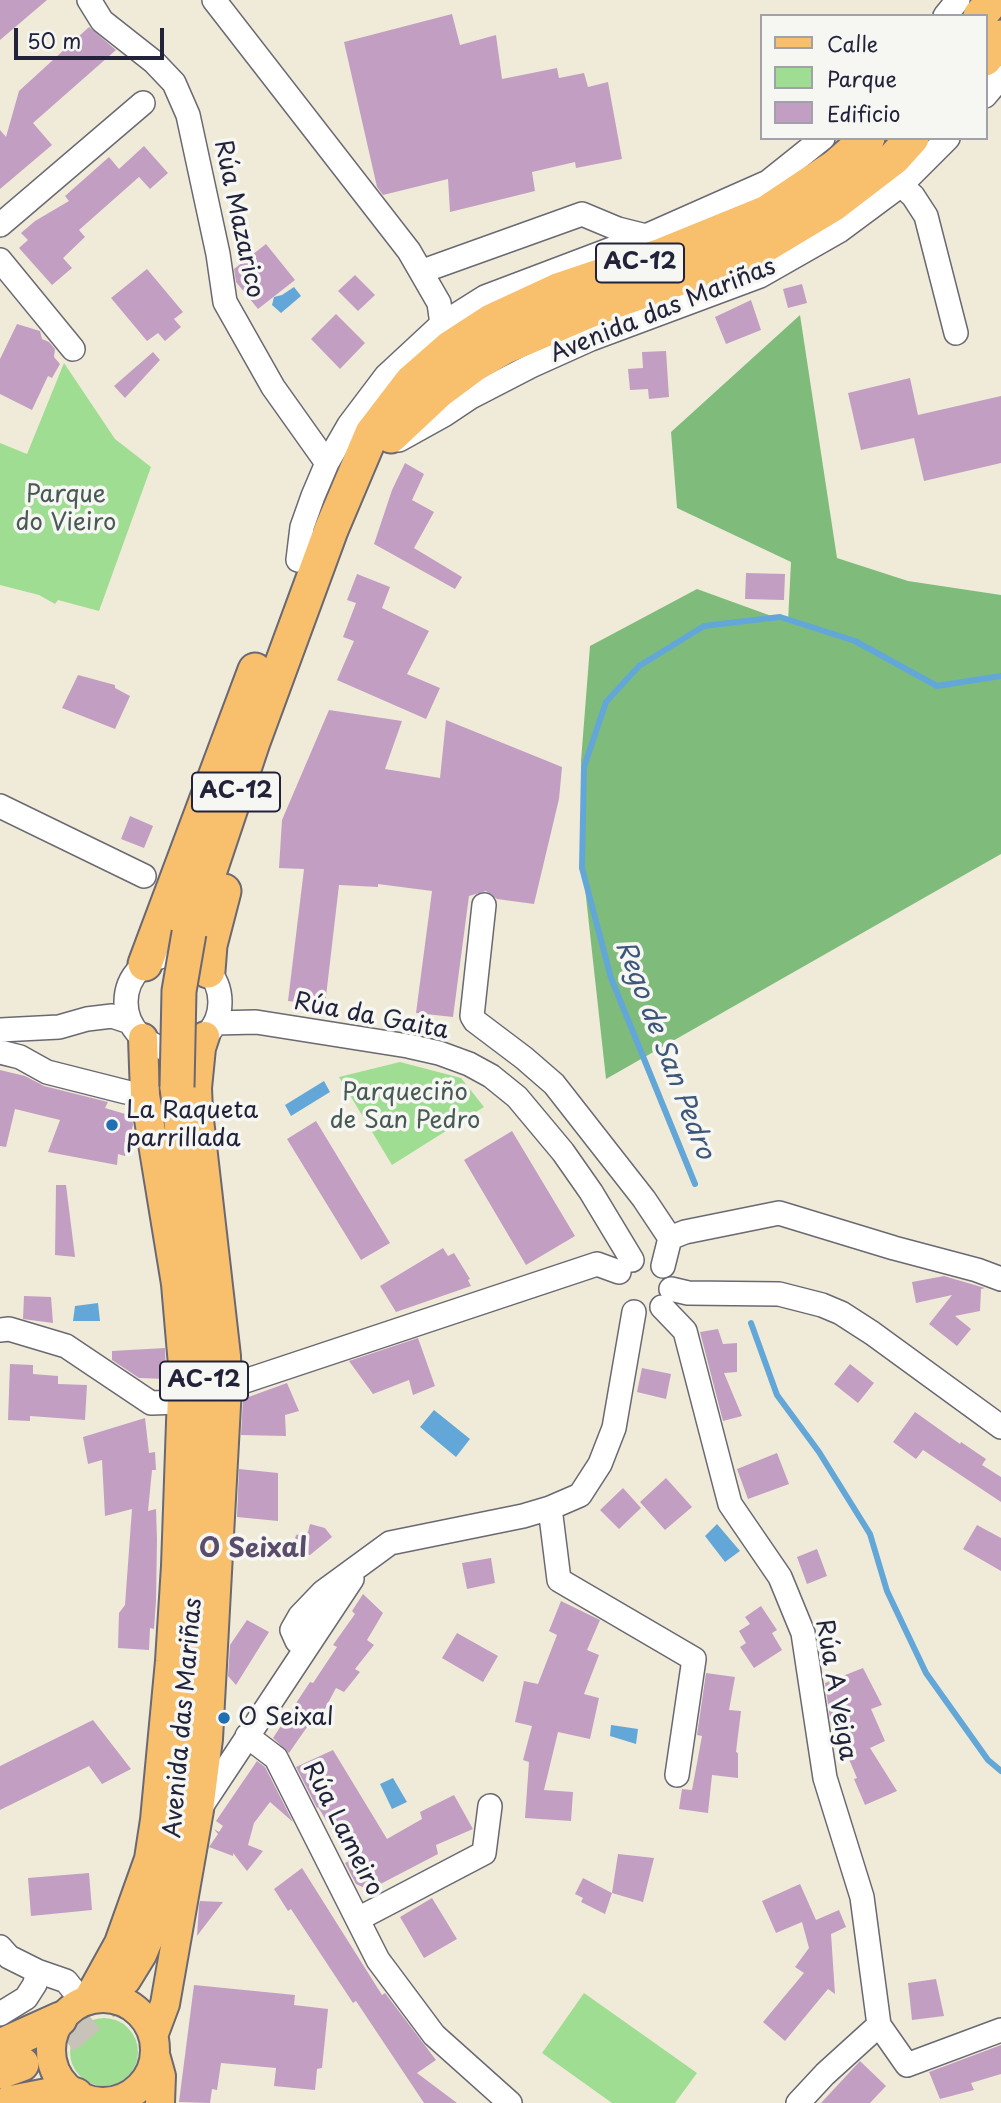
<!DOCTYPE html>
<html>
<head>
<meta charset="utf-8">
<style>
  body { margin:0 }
  #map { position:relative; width:1001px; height:2103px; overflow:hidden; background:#f0ebd9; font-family:"Playpen Sans",sans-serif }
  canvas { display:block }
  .legend { position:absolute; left:760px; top:14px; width:228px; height:126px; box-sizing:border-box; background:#f6f6f2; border:2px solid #a1a1a9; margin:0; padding:9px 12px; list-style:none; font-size:21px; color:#22223b }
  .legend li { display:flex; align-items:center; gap:14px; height:35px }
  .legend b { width:35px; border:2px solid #a1a1a9 }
  .scale { position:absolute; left:14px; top:28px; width:150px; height:32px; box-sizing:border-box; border:4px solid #22223b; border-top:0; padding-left:9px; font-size:21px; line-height:24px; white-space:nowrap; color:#22223b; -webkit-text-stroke:5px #f6f6f2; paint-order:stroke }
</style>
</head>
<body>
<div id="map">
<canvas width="1001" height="2103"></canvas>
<ul class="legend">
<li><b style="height:9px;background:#f8bf6c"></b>Calle</li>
<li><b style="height:19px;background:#9fdd92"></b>Parque</li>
<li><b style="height:19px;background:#c29ec3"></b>Edificio</li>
</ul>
<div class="scale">50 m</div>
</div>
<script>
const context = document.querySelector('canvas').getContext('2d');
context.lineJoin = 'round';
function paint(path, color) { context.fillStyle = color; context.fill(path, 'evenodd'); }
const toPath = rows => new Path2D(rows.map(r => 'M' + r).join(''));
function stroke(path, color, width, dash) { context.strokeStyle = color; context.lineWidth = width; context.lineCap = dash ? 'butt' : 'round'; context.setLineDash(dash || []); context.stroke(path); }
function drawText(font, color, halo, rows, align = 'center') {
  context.font = font + ' "Playpen Sans",sans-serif'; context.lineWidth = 7; context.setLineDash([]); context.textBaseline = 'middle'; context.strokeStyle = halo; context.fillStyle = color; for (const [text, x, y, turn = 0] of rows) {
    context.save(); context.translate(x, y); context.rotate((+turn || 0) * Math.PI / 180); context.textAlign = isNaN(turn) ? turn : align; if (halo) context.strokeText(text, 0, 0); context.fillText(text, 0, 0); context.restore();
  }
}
paint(toPath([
  [64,363,115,439,151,467,99,611,58,600,55,604,39,595,0,585,0,443,27,454],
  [400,1062,461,1078,484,1107,392,1165,339,1077],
  [584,1993,697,2073,675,2103,612,2103,542,2053],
  '70 2052a34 34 0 1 1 68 0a34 34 0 1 1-68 0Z'
]), '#9fdd92');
paint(toPath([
  [800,315,837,558,908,581,1001,595,1001,854,606,1079,585,888,581,761,590,646,697,589,788,622,791,562,677,508,671,432]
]), '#7fbc7c');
paint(toPath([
  [294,287,301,296,281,313,272,305,274,297,282,295],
  [324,1081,330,1092,291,1116,285,1105],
  [98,1303,100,1321,73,1321,75,1306],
  [434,1410,470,1439,456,1457,420,1427],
  [717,1524,740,1551,725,1562,705,1536],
  [611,1725,638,1729,636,1744,610,1736],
  [393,1778,407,1802,392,1809,380,1784]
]), '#63a7d8');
stroke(toPath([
  [695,1184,611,978,582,868,584,767,606,702,639,666,704,626,780,617,855,641,937,686,1001,676],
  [751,1323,777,1395,819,1452,870,1534,887,1591,926,1673,988,1760,1001,1771]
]), '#63a7d8', 6);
paint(toPath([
  [0,0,47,0,0,40],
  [452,14,460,45,496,35,502,79,557,68,559,78,584,73,588,87,608,82,622,159,576,168,575,162,532,172,535,191,450,212,448,179,383,195,377,187,344,42],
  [89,27,116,50,33,123,52,145,0,189,0,130,6,137,19,91],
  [144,146,168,173,150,189,139,177,79,230,85,237,63,258,72,268,52,285,19,248,28,240,21,233,35,221,69,201,65,196,109,157,119,169],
  [266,244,295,280,258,309,236,282,234,269],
  [147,269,183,312,174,319,181,327,165,341,158,333,147,341,111,298],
  [355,275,375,295,358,311,338,291],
  [802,284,807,303,788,308,783,289],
  [751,300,761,330,726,344,715,317],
  [336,314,365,343,340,369,311,339],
  [17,324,40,331,42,339,49,342,55,349,54,357,60,364,52,378,48,376,32,410,0,394,0,359],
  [666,351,669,397,649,399,648,389,630,390,628,369,643,368,642,352],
  [153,352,160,360,125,398,114,386],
  [910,378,918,415,1001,396,1001,463,924,481,914,438,861,450,848,393],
  [405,463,424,474,412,500,434,512,414,548,462,577,455,589,374,544,392,490],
  [746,573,785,574,784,600,745,599],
  [357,574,390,587,382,608,429,631,407,674,440,688,426,719,337,680,354,641,343,637,356,603,347,600],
  [78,675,115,685,115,688,130,696,115,729,62,708],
  [329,710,402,721,385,769,440,778,446,720,562,767,559,799,534,904,497,899,486,891,469,896,453,1017,416,1013,432,891,378,884,378,887,339,885,325,1005,288,1001,304,869,279,868,282,820],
  [130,816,153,826,144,848,121,839],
  [0,1070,25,1076,44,1086,108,1102,105,1108,132,1116,133,1125,125,1156,118,1154,117,1165,48,1152,60,1120,15,1109,6,1147,0,1146],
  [316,1121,390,1243,361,1260,287,1139],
  [512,1131,575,1236,526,1265,464,1160],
  [56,1185,66,1185,75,1257,55,1255],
  [443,1248,448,1256,454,1253,470,1279,468,1280,471,1286,396,1312,380,1286],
  [944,1276,985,1288,981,1289,980,1311,955,1316,971,1329,957,1346,929,1324,952,1295,916,1303,912,1282],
  [24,1296,51,1297,53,1323,23,1319],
  [718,1329,723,1344,737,1343,737,1372,724,1373,742,1416,723,1421,700,1332],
  [418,1338,435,1386,413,1395,409,1380,373,1394,349,1361],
  [165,1348,166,1379,139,1378,112,1360,112,1351],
  [10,1364,33,1365,33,1374,58,1376,58,1384,87,1385,85,1420,30,1416,30,1421,8,1420],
  [850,1364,874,1383,858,1403,834,1384],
  [642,1368,671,1374,666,1399,637,1392],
  [287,1383,299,1411,285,1415,286,1436,241,1435,243,1399],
  [915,1412,960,1444,961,1442,986,1459,982,1465,1001,1477,1001,1502,923,1450,916,1459,893,1442],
  [145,1418,149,1453,155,1452,156,1470,152,1470,148,1511,156,1509,157,1540,156,1601,154,1629,150,1628,149,1650,118,1648,119,1613,125,1605,132,1509,105,1516,102,1460,88,1464,83,1437],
  [777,1453,789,1484,748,1499,737,1469],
  [239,1469,278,1473,278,1521,237,1517],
  [666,1478,692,1507,665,1530,640,1502],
  [623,1488,641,1508,619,1529,600,1510],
  [310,1524,325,1528,332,1537,310,1555,292,1551,296,1535,308,1532],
  [977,1525,1001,1538,1001,1571,963,1549],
  [817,1549,827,1576,807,1584,797,1557],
  [491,1558,495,1583,467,1589,462,1563],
  [363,1594,383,1613,367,1640,374,1645,355,1669,360,1672,344,1692,336,1688,319,1720,314,1717,289,1753,273,1738,310,1682,313,1683,337,1647,333,1645,355,1614,352,1611],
  [561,1601,600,1620,587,1650,599,1655,584,1694,599,1698,590,1739,558,1732,544,1790,573,1792,571,1821,525,1818,529,1762,523,1760,532,1726,515,1722,524,1681,538,1684,557,1635,549,1631],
  [761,1606,777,1630,772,1633,782,1650,754,1668,740,1647,746,1643,739,1631,750,1624,745,1617],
  [247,1620,269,1632,236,1685,228,1676,230,1645],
  [457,1633,498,1656,483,1682,442,1658],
  [863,1668,882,1705,871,1709,885,1741,870,1748,897,1791,865,1805,854,1779,857,1778,834,1724,831,1725,825,1683],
  [706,1673,735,1677,729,1710,741,1711,736,1752,738,1753,738,1778,712,1775,708,1813,679,1809,682,1789,692,1790,702,1736,697,1735],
  [93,1720,131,1769,102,1784,89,1766,0,1810,0,1766],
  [333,1750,387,1839,422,1819,420,1812,454,1795,473,1829,436,1845,438,1854,369,1890,356,1884,345,1863,349,1861,335,1829,332,1830,318,1807,317,1808,296,1767],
  [257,1761,265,1767,293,1822,270,1802,254,1823,248,1845,263,1851,247,1871,233,1853,233,1856,209,1847,218,1834,214,1829,219,1832,223,1826,216,1821],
  [618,1854,654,1858,643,1902,612,1893],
  [302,1868,382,1995,385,1993,436,2060,417,2073,457,2103,424,2103,356,2001,353,2003,291,1909,288,1911,274,1889],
  [89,1873,92,1910,31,1916,28,1878],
  [583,1878,612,1893,605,1914,581,1902,583,1898,575,1894],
  [800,1884,816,1920,839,1910,846,1927,831,1934,835,1994,828,1989,785,2041,763,2022,804,1973,795,1967,809,1948,802,1922,776,1933,762,1901],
  [432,1898,457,1939,424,1958,400,1917],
  [200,1901,223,1902,197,1936,199,1905],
  [936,1979,944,2016,912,2020,908,1983],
  [194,1985,295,1995,294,2005,328,2009,322,2068,317,2069,315,2090,274,2086,276,2068,221,2063,217,2090,212,2089,210,2103,179,2102],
  [1001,2045,1001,2074,971,2083,974,2090,940,2099,929,2072],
  [860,2061,886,2086,870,2103,821,2103]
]), '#c29ec3');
stroke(toPath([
  [22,2064,72,2032,106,2002,124,1979]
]), '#c7c3b9', 33, [33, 17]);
const minor = toPath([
  [89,0,102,21,154,62,174,83,188,115,218,254,225,302,273,387,327,463],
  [214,0,409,251,439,303,442,324],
  [945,16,958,0],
  [985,96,1001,77],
  [901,185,913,196,926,216,956,333],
  [0,225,143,103],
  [0,260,73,349],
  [423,271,582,214,618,229,646,236],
  [399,440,444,415,471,397,531,366,591,339,760,276,839,231,901,185,948,138],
  [298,560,302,527,313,496,327,463,349,425,386,376,442,324,485,297,646,236,768,182,823,138],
  [0,806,144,876],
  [484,905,472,1016,475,1021,524,1058,554,1084,644,1199,670,1238],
  '126 1002a47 47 0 1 1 94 0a47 47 0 1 1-94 0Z',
  [215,1023,256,1022,408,1046,439,1053,469,1064,491,1076,517,1097,563,1152,591,1192,632,1260],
  [0,1030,59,1027,87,1019,112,1016,130,1022],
  [0,1052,20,1057,47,1072,126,1092],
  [663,1266,670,1238,685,1232,779,1213,894,1248,977,1270,1001,1279],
  [671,1289,688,1293,779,1294,822,1305,841,1313,872,1333,1001,1427],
  [662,1307,685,1331,730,1504,780,1577,803,1633,825,1778,862,1897,879,2025,825,2074,798,2103],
  [0,1330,9,1329,66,1346,151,1403,181,1402],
  [227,1387,597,1264,619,1272],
  [550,1508,559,1580,694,1659,677,1775],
  [308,1643,297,1641,292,1630,300,1616,323,1592,390,1543,523,1516,550,1508,580,1495,600,1464,614,1428,634,1312],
  [247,1736,276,1758,378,1960,434,2035,510,2103],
  [201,1807,352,1579],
  [358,1919,484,1853,490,1806],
  [0,1947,9,1957,37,1971,66,1981,82,2001],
  [0,2014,26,1998,35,1984,37,1971],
  [879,2025,907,2065,1001,2030]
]);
const major = toPath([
  '51 2050a52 52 0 1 1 104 0a52 52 0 1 1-104 0Z',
  [88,1999,119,1943,149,1859,155,1820,170,1661,176,1566,183,1365,176,1284,145,1095,143,1038],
  [153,2036,165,2004,199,1810,208,1739,227,1387,226,1356,198,1111,197,1088,201,1048,205,1036],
  [156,2058,161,2076,160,2103]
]);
const highway = toPath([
  [980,16,993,0],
  [985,59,1001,37],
  [391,436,439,391,474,365,505,347,594,309,754,252,834,204,894,158,912,138],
  [189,933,253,742,331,530,372,433,411,382,451,347,491,321,558,290,659,256,767,212,836,166,868,138],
  [145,964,255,670],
  [208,971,210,945,224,891],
  [124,1979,140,1953,156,1915,165,1888,172,1851,184,1754,203,1468,204,1342,201,1298,177,1087],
  [0,2046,60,2019],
  [0,2072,22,2064],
  [9,2103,50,2095,76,2095]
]);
stroke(minor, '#6a6872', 26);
stroke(major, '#6a6872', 32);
stroke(highway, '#6a6872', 37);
stroke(minor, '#fff', 23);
stroke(major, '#f8bf6c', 28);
stroke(highway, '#f8bf6c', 33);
const highwayBridge = toPath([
  [177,1087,179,991,189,933]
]);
stroke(highwayBridge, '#6a6872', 37, []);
stroke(highwayBridge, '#f8bf6c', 33);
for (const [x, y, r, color] of [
  [112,1125,7,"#1f6fb2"],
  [224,1718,7,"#1f6fb2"]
]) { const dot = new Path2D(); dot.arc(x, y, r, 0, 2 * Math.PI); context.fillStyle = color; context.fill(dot); stroke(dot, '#f6f6f2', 2.5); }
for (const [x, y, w] of [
  [640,263,88],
  [236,792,88],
  [204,1381,88]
]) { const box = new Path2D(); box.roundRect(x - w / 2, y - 19.5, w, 39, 5); context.fillStyle = '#f6f6f2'; context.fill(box); stroke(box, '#22223b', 2); }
drawText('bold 23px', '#22223b', null, [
  ["AC-12",640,263],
  ["AC-12",236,792],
  ["AC-12",204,1381]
]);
drawText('24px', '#22223b', '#f6f6f2', [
  ["Rúa Mazarico",238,219,78],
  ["Avenida das Mariñas",663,311,-22],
  ["Rúa da Gaita",371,1017,11],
  ["Rúa A Veiga",835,1690,80],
  ["Avenida das Mariñas",184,1718,-85],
  ["Rúa Lameiro",342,1829,63]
]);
drawText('24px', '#485a55', '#f6f6f2', [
  ["Parque",66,495],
  ["do Vieiro",66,523],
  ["Parqueciño",405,1093],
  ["de San Pedro",405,1121]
]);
drawText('24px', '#22223b', '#f6f6f2', [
  ["La Raqueta",126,1111],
  ["parrillada",126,1139],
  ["O Seixal",238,1718]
], 'left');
drawText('italic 26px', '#3c577a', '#f6f6f2', [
  ["Rego de San Pedro",664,1050,69]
]);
drawText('bold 26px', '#5a4d6b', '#f6f6f2', [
  ["O Seixal",253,1550]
]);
</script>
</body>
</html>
